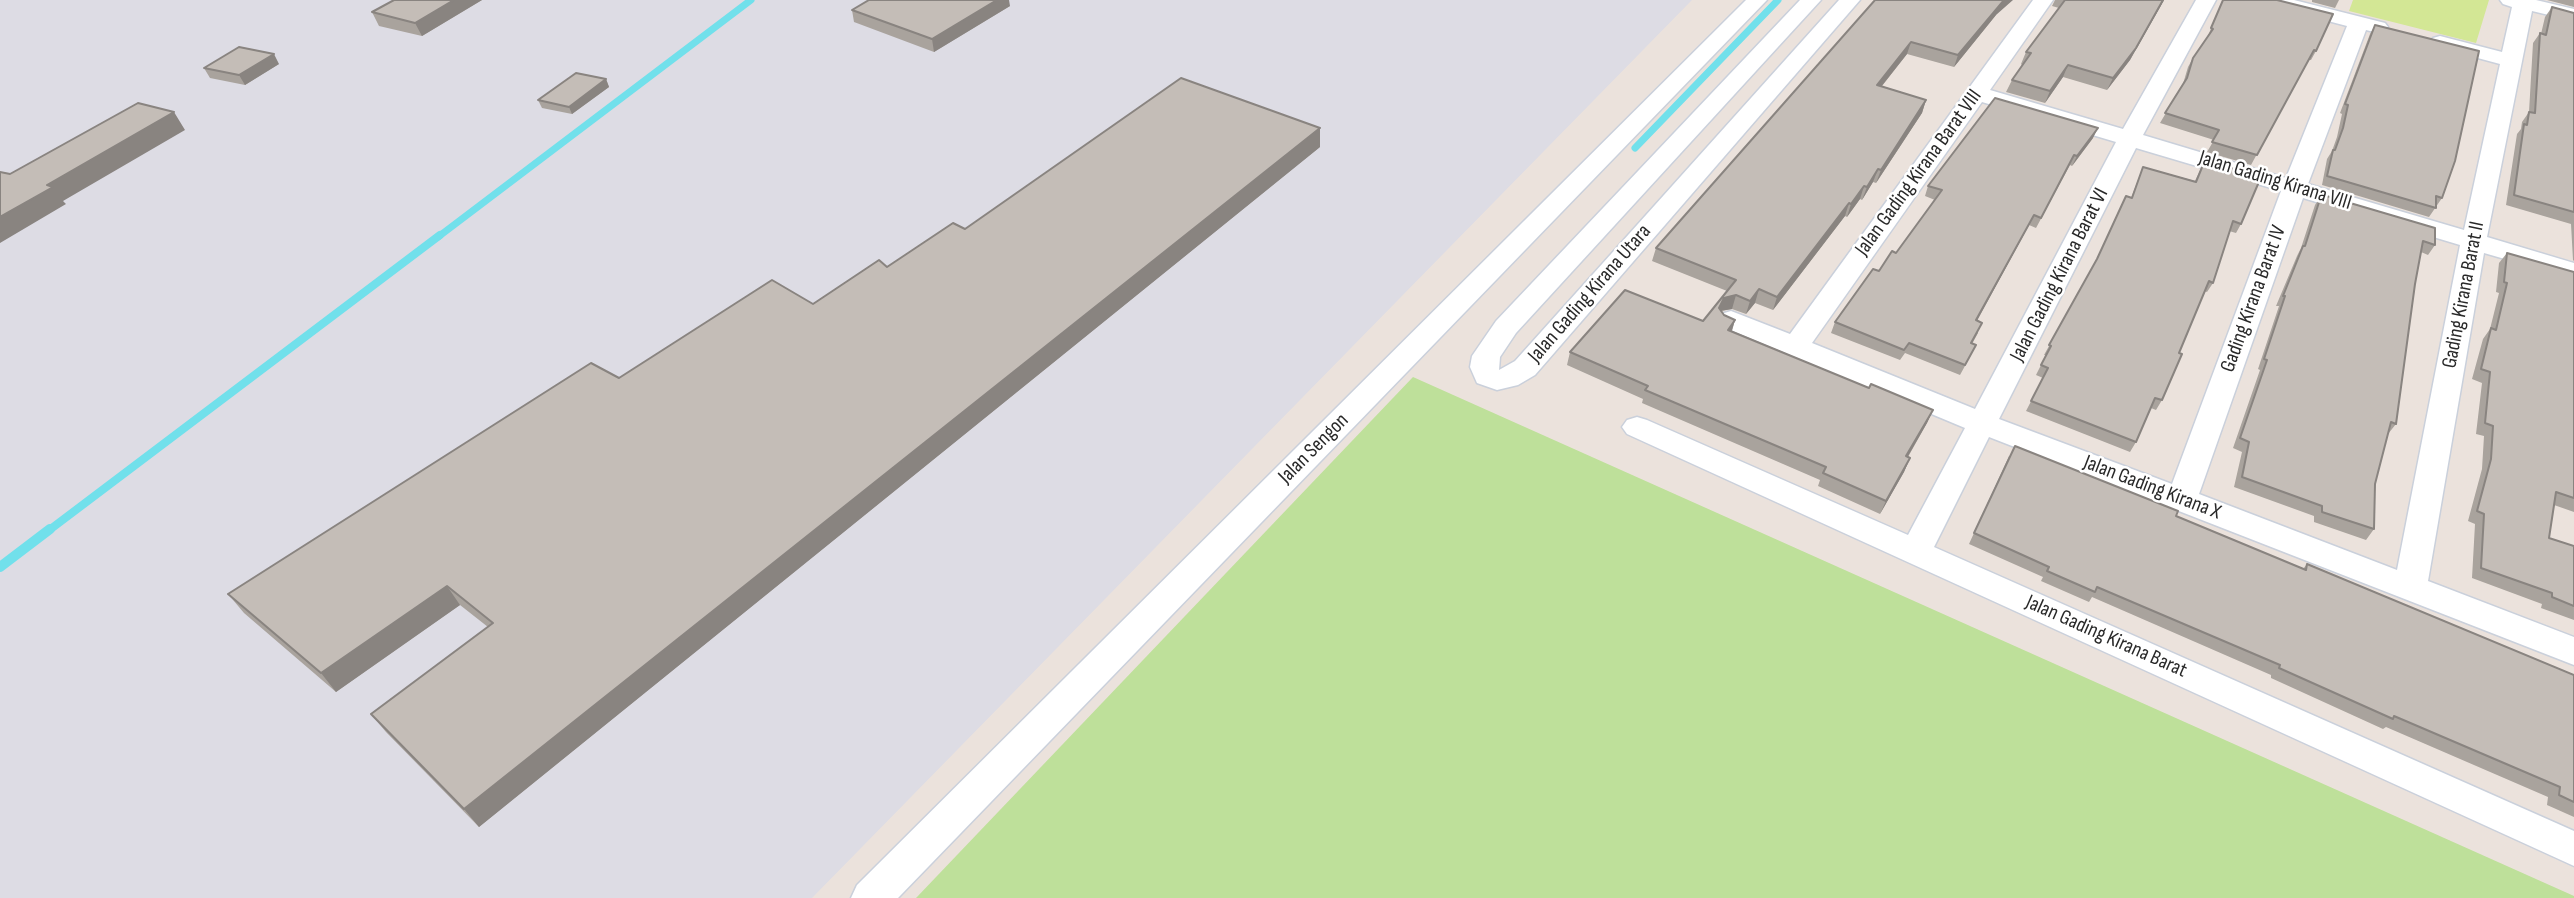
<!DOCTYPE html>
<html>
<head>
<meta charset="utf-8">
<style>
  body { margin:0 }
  canvas { display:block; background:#ebe2dc }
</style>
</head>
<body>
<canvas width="2574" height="898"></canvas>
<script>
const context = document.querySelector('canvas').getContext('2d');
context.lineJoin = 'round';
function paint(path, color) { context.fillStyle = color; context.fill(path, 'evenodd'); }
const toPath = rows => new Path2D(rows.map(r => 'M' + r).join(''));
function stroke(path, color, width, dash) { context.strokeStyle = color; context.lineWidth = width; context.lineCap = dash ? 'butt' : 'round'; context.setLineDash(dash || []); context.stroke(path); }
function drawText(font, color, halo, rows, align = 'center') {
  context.font = font + ' "Sofia Sans Condensed",sans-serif'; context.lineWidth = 5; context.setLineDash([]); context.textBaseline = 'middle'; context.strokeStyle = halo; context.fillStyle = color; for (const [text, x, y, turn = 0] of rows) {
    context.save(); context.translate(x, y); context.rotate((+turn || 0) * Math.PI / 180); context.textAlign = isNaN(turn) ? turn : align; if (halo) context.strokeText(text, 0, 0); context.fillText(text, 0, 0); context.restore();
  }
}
paint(toPath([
  [0,0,1692,0,812,898,0,898]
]), '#dddce4');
paint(toPath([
  [1413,377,2574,896,2574,898,916,898]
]), '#bee09a');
paint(toPath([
  [2353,0,2489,0,2476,43,2349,11]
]), '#d3e795');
stroke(toPath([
  [1635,148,1778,0],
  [438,237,751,0]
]), '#71e0eb', 7);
stroke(toPath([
  [48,531,440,235]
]), '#71e0eb', 8);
stroke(toPath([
  [0,567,50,529]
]), '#71e0eb', 10);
const street = toPath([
  [1746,0,1767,0,898,898,851,898,857,885,1746,0],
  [1800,0,1821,0,1516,333,1500,357,1499,370,1515,361,1839,0,1860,0,1535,375,1518,385,1497,390,1477,383,1470,367,1472,356,1496,321,1800,0],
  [2033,0,2053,0,1990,90,2123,129,2196,0,2216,0,2143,135,2286,178,2347,26,2263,4,2260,0,2294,0,2385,23,2388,27,2385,31,2378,33,2366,30,2308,184,2464,230,2500,64,2433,46,2429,42,2433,38,2440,36,2502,52,2512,7,2503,4,2500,0,2536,0,2574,9,2574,21,2532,11,2487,237,2574,263,2574,279,2484,253,2428,581,2574,637,2574,665,1989,437,1934,547,2574,831,2574,866,1627,434,1622,427,1627,420,1637,417,1647,420,1908,535,1965,428,1721,326,1718,320,1721,314,1731,311,1790,334,2033,0],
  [1982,102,2116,142,1975,409,1812,343,1982,102],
  [2136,148,2281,191,2172,484,1999,419,2136,148],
  [2303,198,2460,245,2397,570,2199,494,2303,198]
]);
stroke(street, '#cad0db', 3);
paint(street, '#fff');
paint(toPath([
  [394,0,482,0,422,36,379,26,372,12],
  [1875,0,1996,15,1954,67,1907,54,1882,86,1926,100,1922,113,1876,183,1873,182,1862,200,1860,199,1847,217,1845,216,1773,310,1755,303,1746,314,1732,309,1721,311,1724,315,1735,320,1732,331,1869,388,1933,410,1927,423,1908,457,1910,458,1904,472,1880,514,1818,486,1820,480,1642,403,1643,399,1567,365,1570,352,1703,321,1727,291,1652,261,1656,248],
  [2055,0,2164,0,2130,60,2107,90,2063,77,2045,103,2006,92,2012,80,2022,65,2021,64,2026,52,2059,8,2052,6],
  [2223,0,2316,51,2311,60,2308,60,2251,165,2207,152,2214,140,2160,123,2183,84,2188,67,2193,58,2207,38],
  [2312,0,2339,0,2335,8,2312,2],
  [2547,0,2574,0,2574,7],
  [1010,6,934,52,854,22,852,10],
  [2552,7,2574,13,2574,261,2573,260,2571,224,2506,205,2517,134,2521,129,2522,122,2529,112,2533,43,2540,33,2541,34,2545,17],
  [2375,25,2442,198,2429,217,2322,185,2327,159,2332,151,2337,137,2342,114,2340,113,2370,34],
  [279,64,245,85,210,78,204,68],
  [606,79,609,87,572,114,542,108,538,100],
  [2093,138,2072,166,2070,165,2036,228,2029,225,1977,321,1978,333,1972,344,1971,355,1960,375,1905,353,1900,360,1831,333,1835,322,1896,253,1935,200,1925,196,1928,186],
  [1320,147,479,827,386,732,371,714,488,627,460,605,336,692,244,613,228,594,619,378,813,304,965,229],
  [2205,160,2241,224,2236,233,2229,231,2213,283,2207,292,2204,291,2179,353,2162,400,2156,410,2151,408,2136,442,2130,452,2026,411,2043,378,2036,375,2046,355,2044,355,2094,265,2121,206,2131,198,2143,167,2195,181],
  [2321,196,2435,245,2428,255,2421,252,2415,284,2396,424,2388,434,2375,484,2374,529,2366,540,2314,522,2314,516,2234,487,2242,452,2233,448,2260,370,2258,369,2279,306,2276,306,2297,256,2301,248,2315,205],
  [2507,253,2574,272,2574,512,2554,505,2549,538,2574,546,2574,620,2541,608,2542,604,2472,578,2475,524,2468,521,2482,469,2484,436,2476,434,2482,383,2472,379,2483,339,2490,329,2499,293,2496,292,2499,263],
  [2009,456,2176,516,2303,569,2307,564,2574,675,2574,817,2547,805,2548,797,2386,727,2383,729,2271,678,2271,675,2092,597,2089,602,2041,581,2043,577,1969,544]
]), '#a9a39d');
paint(toPath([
  [454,0,482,0,422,36,415,23],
  [997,0,1009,0,1010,6,934,52,932,39],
  [2004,0,2013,0,1996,15,1954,67,1958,55],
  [2163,0,2164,0,2130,60,2107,90,2113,78],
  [1911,42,1907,54,1873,97,1877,85],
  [274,54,279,64,245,85,239,75],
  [2068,65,2063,77,2045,103,2050,91],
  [606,79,609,87,572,114,569,107],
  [1926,100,1922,113,1876,183,1881,170],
  [174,112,185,130,63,201,66,204,0,243,0,217,47,185],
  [1320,128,1320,147,479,827,464,809],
  [2098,128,2093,138,2072,166,2077,156],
  [1878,169,1873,182,1862,200,1867,187],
  [1864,186,1860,199,1847,217,1851,204],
  [1849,203,1845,216,1773,310,1777,297],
  [2034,215,2029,225,1971,331,1976,320],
  [1759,289,1755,303,1746,314,1750,301],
  [1736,295,1732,309,1720,311,1719,308,1724,298],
  [1735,320,1731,333,1728,330],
  [1933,410,1927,423,1900,470,1906,456],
  [1910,458,1904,472,1880,514,1886,501],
  [447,586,460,605,336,692,321,673]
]), '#898480');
const building = toPath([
  [394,0,454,0,415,23,372,12,394,0],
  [869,0,997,0,932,39,852,10,869,0],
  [1875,0,2004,0,1958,55,1911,42,1877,85,1926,100,1881,170,1878,169,1867,187,1864,186,1851,204,1849,203,1777,297,1759,289,1750,301,1736,295,1724,298,1719,308,1724,315,1735,320,1728,330,1869,388,1871,384,1933,410,1906,456,1910,458,1886,501,1823,473,1826,467,1645,390,1648,386,1570,352,1625,290,1703,321,1736,280,1656,248,1875,0],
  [2065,0,2163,0,2136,48,2113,78,2068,65,2050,91,2012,80,2031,53,2026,52,2065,0],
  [2223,0,2277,0,2333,14,2316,51,2314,50,2257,155,2212,142,2219,130,2165,113,2187,78,2193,58,2213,29,2211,28,2223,0],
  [2552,7,2574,13,2574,212,2514,195,2524,124,2527,125,2529,112,2535,113,2540,33,2546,35,2552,7],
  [2375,25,2479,51,2455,161,2442,198,2436,196,2436,208,2327,176,2333,150,2335,150,2343,128,2348,105,2345,104,2375,25],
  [239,47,274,54,239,75,204,68,239,47],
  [576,73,606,79,569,107,538,100,576,73],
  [1181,78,1320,128,464,809,371,714,493,623,447,586,321,673,228,594,591,363,619,378,772,280,813,304,879,260,887,267,953,223,965,229,1181,78],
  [1995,98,2098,128,2077,156,2074,155,2041,218,2034,215,1976,320,1982,323,1971,343,1976,345,1965,365,1909,343,1904,350,1835,322,1873,269,1879,271,1892,251,1896,253,1942,190,1928,186,1995,98],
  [138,103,174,112,47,185,53,187,0,217,0,172,10,174,138,103],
  [2205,160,2261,177,2241,224,2233,221,2213,283,2209,281,2179,353,2182,354,2162,400,2155,398,2136,442,2031,401,2048,368,2041,365,2051,346,2049,345,2097,259,2126,196,2132,198,2143,167,2196,182,2205,160],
  [2323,195,2435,228,2435,245,2423,241,2415,284,2396,424,2391,422,2375,484,2374,529,2322,512,2322,506,2242,477,2249,442,2240,438,2267,360,2264,359,2285,296,2283,296,2303,246,2305,246,2321,196,2323,195],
  [2507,253,2574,272,2574,498,2556,492,2549,538,2574,546,2574,606,2552,597,2552,593,2481,568,2484,514,2477,511,2491,459,2493,426,2485,423,2490,372,2481,369,2491,328,2496,330,2507,283,2504,282,2507,253],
  [2015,446,2178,511,2176,516,2306,570,2307,564,2574,675,2574,802,2559,795,2560,787,2394,716,2393,719,2279,668,2280,665,2097,587,2095,592,2047,571,2049,567,1974,533,2015,446]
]);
paint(building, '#c4bdb7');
stroke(building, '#898480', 2);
drawText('21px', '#292929', '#fff', [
  ["Jalan Gading Kirana Barat VIII",1919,173,-54],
  ["Jalan Gading Kirana VIII",2275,181,17],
  ["Jalan Gading Kirana Barat VI",2060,275,-63],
  ["Jalan Gading Kirana Utara",1590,294,-49],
  ["Gading Kirana Barat II",2464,295,-79],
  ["Gading Kirana Barat IV",2254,299,-70],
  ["Jalan Sengon",1314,449,-45],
  ["Jalan Gading Kirana X",2152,488,21],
  ["Jalan Gading Kirana Barat",2106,637,24]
]);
</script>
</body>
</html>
